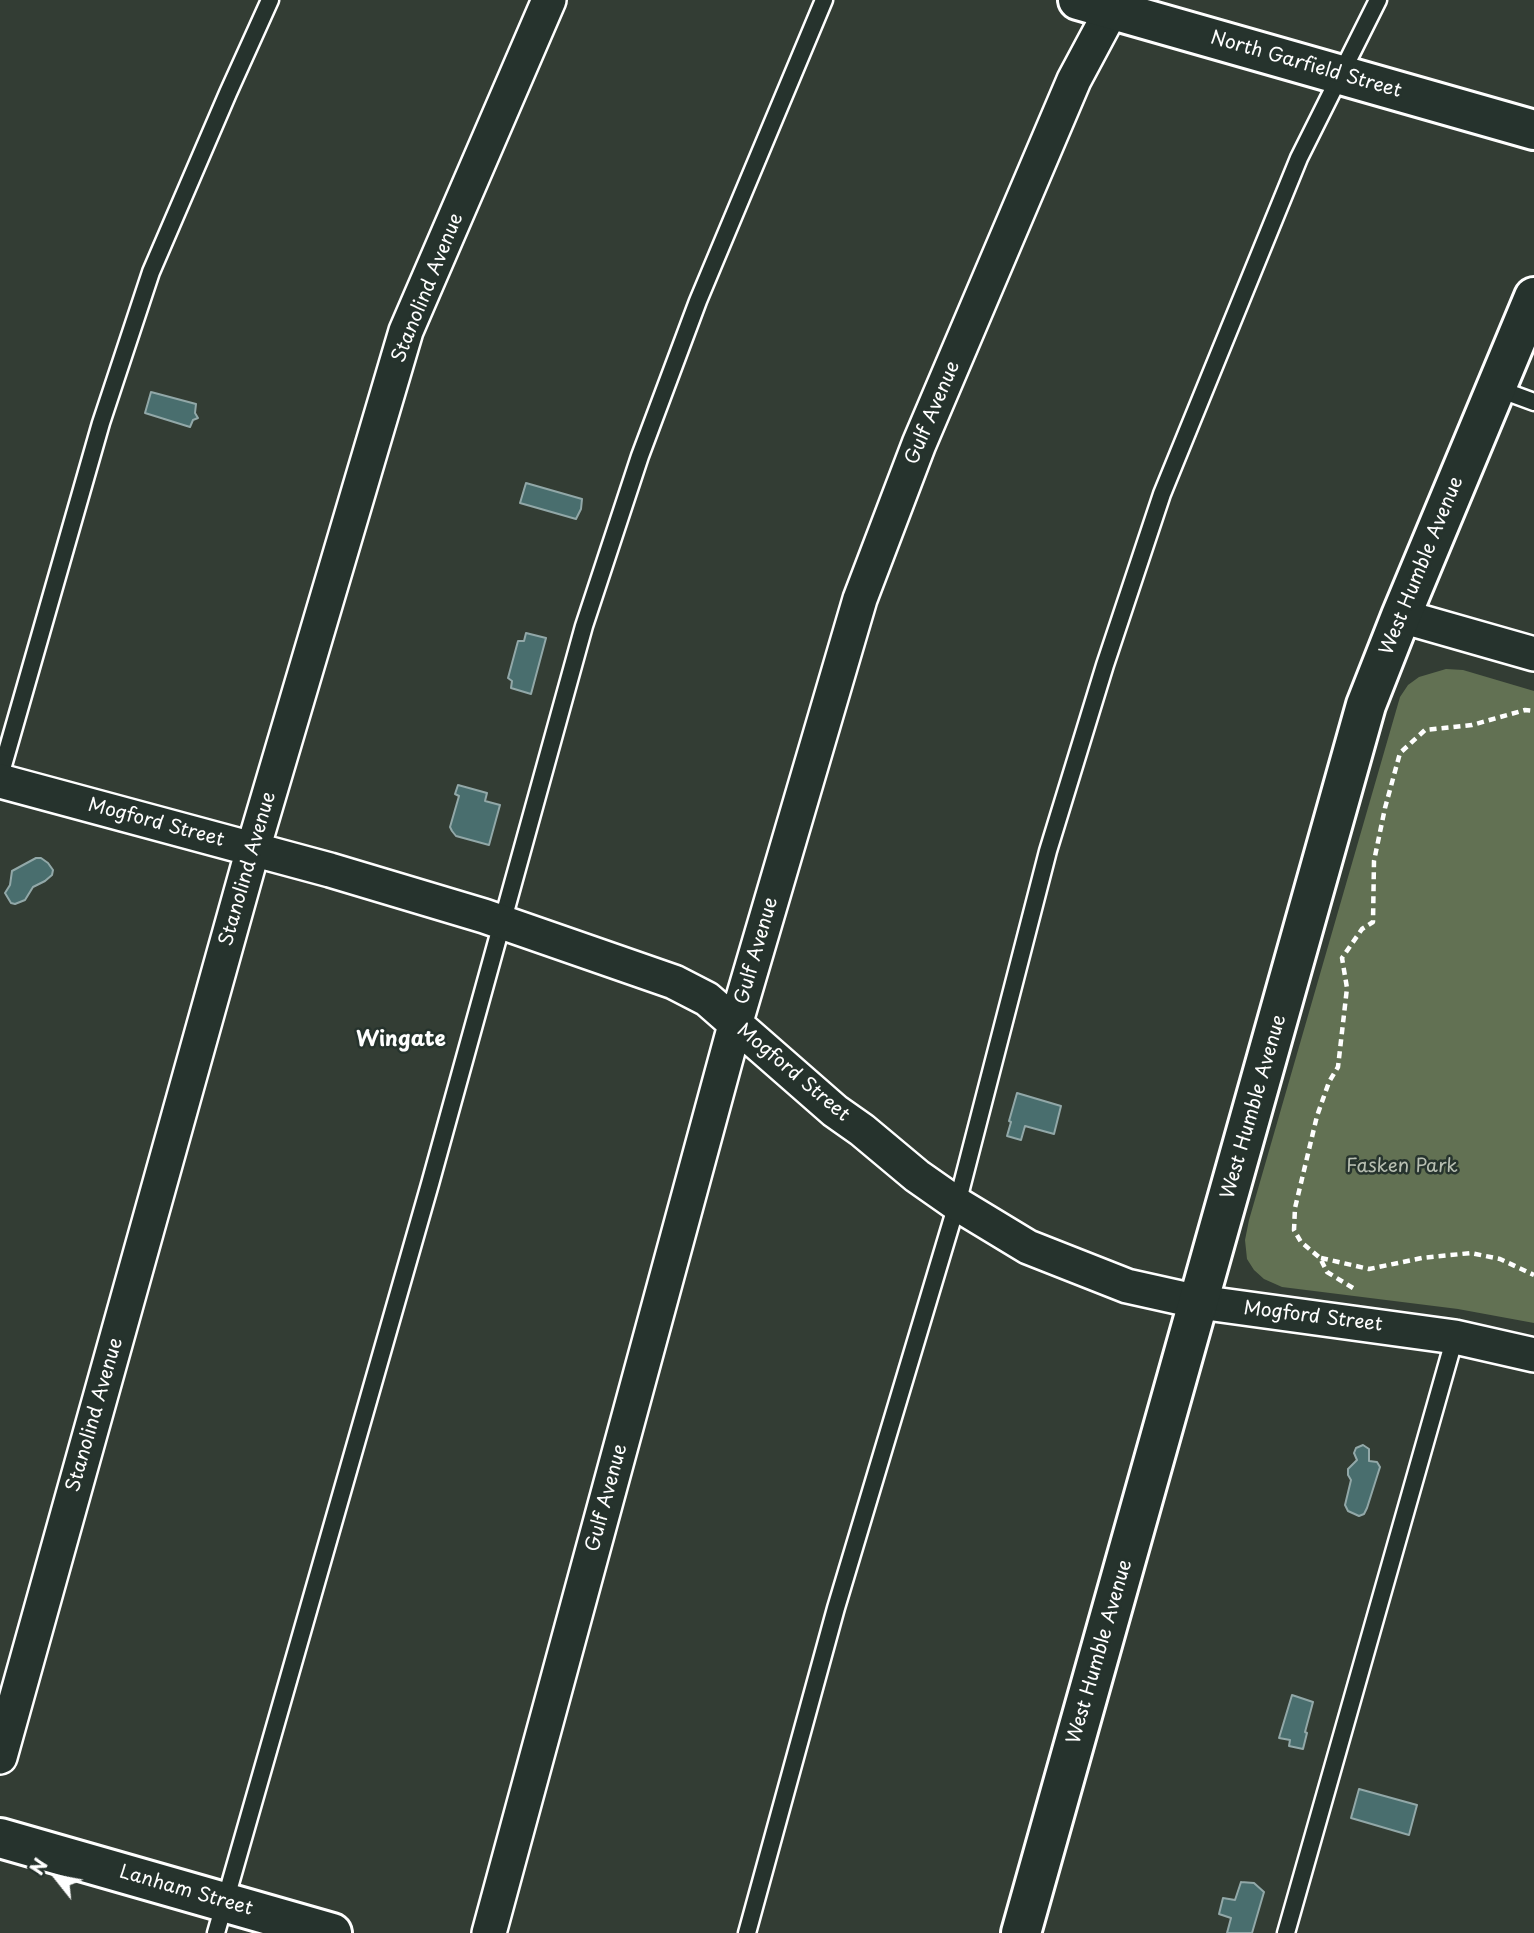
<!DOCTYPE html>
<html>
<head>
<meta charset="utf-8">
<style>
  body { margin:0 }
  #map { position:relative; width:1534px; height:1933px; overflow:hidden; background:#333d34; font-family:"Playpen Sans",sans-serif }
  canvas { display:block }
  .north { position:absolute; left:21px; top:1842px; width:70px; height:70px; -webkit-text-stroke:5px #26332d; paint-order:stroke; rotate:301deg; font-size:19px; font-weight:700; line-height:28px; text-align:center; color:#fff }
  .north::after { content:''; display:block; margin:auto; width:24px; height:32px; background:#fff; clip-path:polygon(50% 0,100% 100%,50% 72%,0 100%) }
</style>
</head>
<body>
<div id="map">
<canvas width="1534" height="1933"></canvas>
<div class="north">N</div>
</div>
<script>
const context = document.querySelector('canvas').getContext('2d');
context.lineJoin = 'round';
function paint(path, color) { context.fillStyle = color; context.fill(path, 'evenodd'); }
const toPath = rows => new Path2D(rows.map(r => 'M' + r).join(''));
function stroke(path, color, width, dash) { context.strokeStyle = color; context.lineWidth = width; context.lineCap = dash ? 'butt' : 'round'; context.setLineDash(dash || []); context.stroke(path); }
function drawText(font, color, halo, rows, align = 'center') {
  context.font = font + ' "Playpen Sans",sans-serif'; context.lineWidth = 5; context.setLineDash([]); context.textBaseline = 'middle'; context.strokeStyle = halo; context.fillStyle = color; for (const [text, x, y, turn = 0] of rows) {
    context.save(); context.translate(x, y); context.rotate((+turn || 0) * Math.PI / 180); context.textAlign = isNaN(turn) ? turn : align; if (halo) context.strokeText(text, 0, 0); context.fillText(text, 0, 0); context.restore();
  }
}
paint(toPath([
  [1446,669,1463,670,1534,691,1534,1323,1458,1309,1282,1287,1264,1279,1254,1270,1247,1259,1245,1240,1249,1220,1400,697,1408,685,1419,677]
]), '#627153');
const water = toPath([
  [151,392,196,404,195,413,198,418,193,420,190,427,145,413,151,392],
  [526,483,582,499,581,509,576,519,520,503,526,483],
  [526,633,546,638,531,694,511,688,512,681,508,678,518,641,524,641,526,633],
  [458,785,487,793,485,801,500,805,489,845,456,836,452,831,450,827,459,796,455,794,458,785],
  [36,858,41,858,48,863,53,870,52,875,45,881,33,887,25,900,15,904,11,903,5,893,10,885,12,871,36,858],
  [1017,1093,1061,1106,1054,1134,1025,1126,1021,1140,1007,1136,1011,1122,1009,1121,1017,1093],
  [1363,1445,1369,1449,1369,1461,1377,1462,1380,1467,1367,1508,1364,1514,1359,1516,1348,1511,1345,1505,1351,1480,1348,1475,1348,1469,1357,1460,1354,1453,1356,1448,1363,1445],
  [1292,1695,1313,1702,1305,1732,1307,1733,1303,1749,1289,1746,1290,1740,1279,1738,1292,1695],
  [1359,1789,1417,1805,1409,1835,1351,1818,1359,1789],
  [1241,1882,1254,1883,1264,1892,1252,1933,1227,1933,1231,1918,1219,1914,1223,1898,1235,1900,1241,1882]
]);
paint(water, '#496e6e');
stroke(water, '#92a8a8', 2);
const lane = toPath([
  [1496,388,1534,402],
  [0,776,101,423,151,272,228,93,270,0],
  [216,1933,430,1184,584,626,640,456,698,301,824,0],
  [747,1933,836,1608,957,1204,1048,851,1105,665,1162,494,1299,158,1378,0],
  [1286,1933,1455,1337]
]);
const street = toPath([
  [1401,616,1534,654],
  [0,781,330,870,484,916,674,982,707,999,835,1111,862,1130,917,1176,957,1204,1028,1247,1127,1286,1199,1302,1455,1337,1534,1355],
  [0,1757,253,849,406,331,549,0],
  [489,1933,735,1025,860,599,919,444,1074,80,1112,9,1114,0]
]);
const secondary = toPath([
  [1078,0,1534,130],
  [0,1838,332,1933],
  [1021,1933,1366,705,1401,616,1534,297]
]);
stroke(lane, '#fff', 21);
stroke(street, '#fff', 38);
stroke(secondary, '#fff', 44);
stroke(toPath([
  [1321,1258,1369,1269,1422,1258,1471,1253,1500,1259,1534,1275],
  [1353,1288,1327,1272,1320,1258,1301,1242,1294,1230,1295,1208,1317,1116,1329,1082,1338,1067,1347,988,1342,958,1362,929,1373,922,1374,861,1385,808,1400,753,1425,730,1472,725,1525,710,1534,711]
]), '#fff', 4.5, [7, 5]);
stroke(lane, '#26332d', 16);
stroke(street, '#26332d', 33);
stroke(secondary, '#26332d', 38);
drawText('19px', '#fff', '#26332d', [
  ["North Garfield Street",1306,65,16],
  ["Stanolind Avenue",428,288,-68],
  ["Gulf Avenue",933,413,-67],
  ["West Humble Avenue",1422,566,-68],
  ["Mogford Street",156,823,15],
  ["Stanolind Avenue",248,869,-74],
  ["Gulf Avenue",757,951,-74],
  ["Mogford Street",793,1073,40],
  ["West Humble Avenue",1254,1107,-74],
  ["Mogford Street",1313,1317,7],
  ["Stanolind Avenue",95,1415,-74],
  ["Gulf Avenue",607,1498,-75],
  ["West Humble Avenue",1100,1652,-74],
  ["Lanham Street",186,1891,16]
]);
drawText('19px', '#b8bfb2', '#26332d', [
  ["Fasken Park",1402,1167]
]);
drawText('bold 21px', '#fff', '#26332d', [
  ["Wingate",401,1040]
]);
</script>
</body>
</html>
